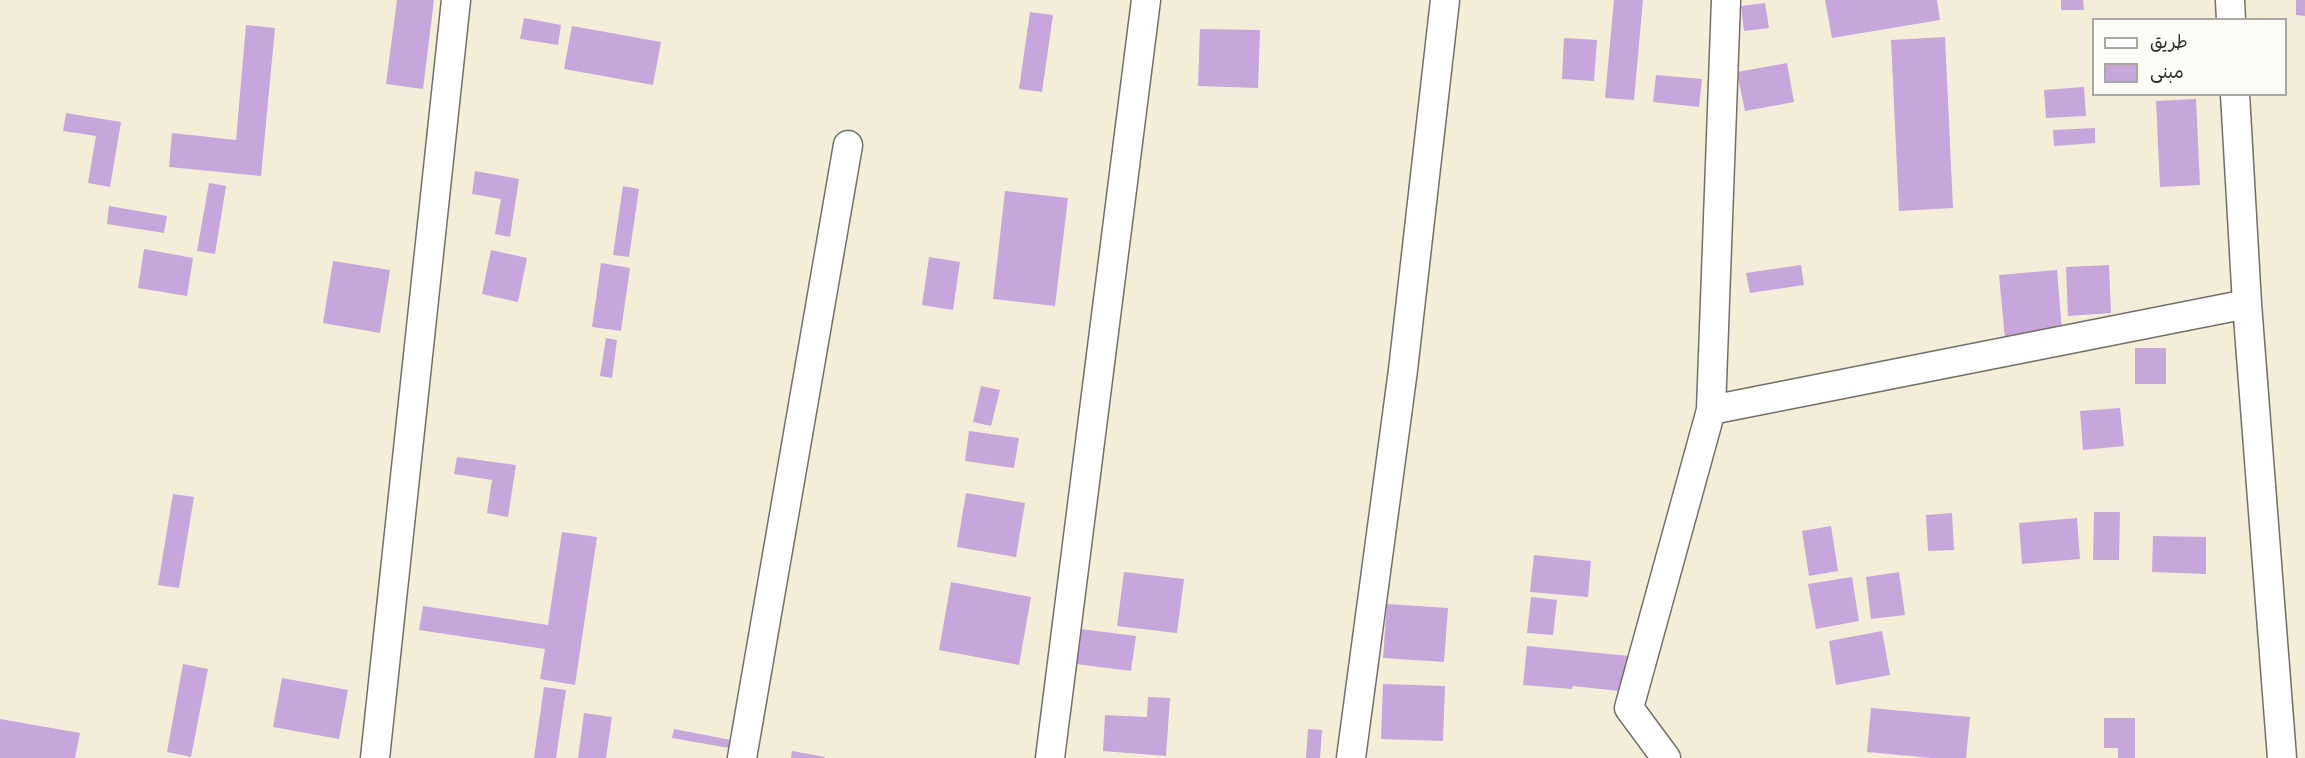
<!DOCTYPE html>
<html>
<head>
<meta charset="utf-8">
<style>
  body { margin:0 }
  #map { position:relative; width:2305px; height:758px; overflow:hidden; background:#f4eed9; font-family:"Shantell Sans","Playpen Sans Arabic",sans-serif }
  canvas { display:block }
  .legend { position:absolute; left:2092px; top:18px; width:195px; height:78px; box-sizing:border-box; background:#fdfcf7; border:2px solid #a9a8a5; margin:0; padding:8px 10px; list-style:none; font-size:18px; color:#2b2b2b }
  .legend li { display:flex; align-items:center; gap:12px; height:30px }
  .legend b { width:30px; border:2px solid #a9a8a5 }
</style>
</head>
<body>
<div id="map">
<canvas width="2305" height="758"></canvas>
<ul class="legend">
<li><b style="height:8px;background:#fff"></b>طريق</li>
<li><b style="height:16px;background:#c7a6dc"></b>مبنى</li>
</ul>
</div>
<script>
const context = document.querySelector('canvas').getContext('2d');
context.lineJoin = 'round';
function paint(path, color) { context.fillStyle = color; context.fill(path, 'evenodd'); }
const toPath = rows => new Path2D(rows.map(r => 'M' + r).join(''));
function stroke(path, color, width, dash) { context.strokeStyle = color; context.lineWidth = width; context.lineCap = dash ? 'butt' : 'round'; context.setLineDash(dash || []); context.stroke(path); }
paint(toPath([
  [397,0,434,0,423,89,386,84],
  [1614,0,1643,0,1634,100,1605,98],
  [1825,0,1937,0,1940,20,1832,38],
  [2061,0,2083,0,2084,10,2061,10],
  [2296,0,2305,0,2305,16,2296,15],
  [1765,3,1769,28,1744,31,1741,6],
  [1030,12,1053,15,1042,92,1019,89],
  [524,18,561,25,558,45,520,39],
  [246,25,275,28,261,176,169,167,172,133,236,140],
  [572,26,661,42,653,85,564,69],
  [1200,29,1260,30,1258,88,1198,86],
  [1945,37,1953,208,1899,211,1891,40],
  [1564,38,1597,40,1594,81,1562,79],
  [1787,63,1794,102,1745,111,1737,72],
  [1656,75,1702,79,1699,107,1653,102],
  [2084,87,2086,116,2046,118,2044,90],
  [2196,99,2200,185,2160,187,2156,101],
  [66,113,121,122,110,187,88,183,96,136,63,131],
  [2095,128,2095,143,2054,146,2053,130],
  [475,171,519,179,510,237,495,234,501,199,472,194],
  [209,183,226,186,215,254,197,251],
  [623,186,639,189,629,257,613,255],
  [1005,191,1068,198,1055,306,993,299],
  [109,206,167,216,164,233,107,224],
  [144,249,193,258,187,296,138,288],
  [491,250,527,258,518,302,482,294],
  [929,257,960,262,953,310,922,305],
  [333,261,390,270,380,333,323,323],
  [601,263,630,268,621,331,592,327],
  [1801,265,1804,285,1750,293,1746,273],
  [2109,265,2111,313,2068,316,2066,267],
  [2057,270,2064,355,2007,360,1999,275],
  [606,338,617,340,612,378,600,376],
  [2135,348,2166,348,2166,384,2135,384],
  [981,386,1000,390,991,426,973,422],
  [2120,408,2124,446,2083,450,2080,411],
  [969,431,1019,438,1014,468,965,461],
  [457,457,516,465,508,517,487,513,492,480,454,474],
  [966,493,1025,503,1016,557,957,547],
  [173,494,194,497,179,588,158,585],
  [2094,512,2120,512,2119,560,2093,560],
  [1952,513,1954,550,1928,551,1926,515],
  [2077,518,2080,559,2022,564,2019,523],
  [1831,526,1838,571,1809,576,1802,531],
  [562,532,597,537,575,685,540,679,545,649,419,630,423,606,548,625],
  [2153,536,2206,537,2206,574,2152,572],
  [1534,555,1591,561,1588,597,1530,592],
  [1124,572,1184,579,1177,633,1117,626],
  [1899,572,1905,615,1871,619,1866,577],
  [1852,577,1859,621,1816,629,1808,584],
  [951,582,1031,597,1019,665,939,650],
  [1531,597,1557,600,1553,635,1527,633],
  [1387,604,1448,608,1444,662,1383,658],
  [1080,629,1136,636,1131,671,1076,664],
  [1882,631,1890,675,1836,685,1829,641],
  [1527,646,1650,658,1646,694,1573,686,1572,689,1523,685],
  [183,664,208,669,191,757,167,752],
  [282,678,348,690,339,739,273,727],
  [1383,684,1445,686,1443,741,1381,739],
  [544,687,566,690,556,758,534,758],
  [1148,697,1170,698,1166,756,1103,751,1105,715,1147,717],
  [1871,708,1970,717,1966,758,1932,758,1867,752],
  [584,713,612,717,606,758,578,758],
  [2104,718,2135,718,2135,758,2118,758,2118,748,2104,748],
  [0,719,80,733,75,758,0,758],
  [674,729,731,740,729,748,672,738],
  [1308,729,1322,730,1320,758,1306,758],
  [792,751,825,757,825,758,791,758]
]), '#c7a6dc');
const minor = toPath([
  [2230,0,2231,20],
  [2247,304,2282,758],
  [1711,410,1726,0],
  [375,758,456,0],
  [742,758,848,145],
  [1050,758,1146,0],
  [1351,758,1403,370,1445,0],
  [1666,758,1629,708,1711,410,2247,304,2235,94]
]);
stroke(minor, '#716f68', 31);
stroke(minor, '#fff', 28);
</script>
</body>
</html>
